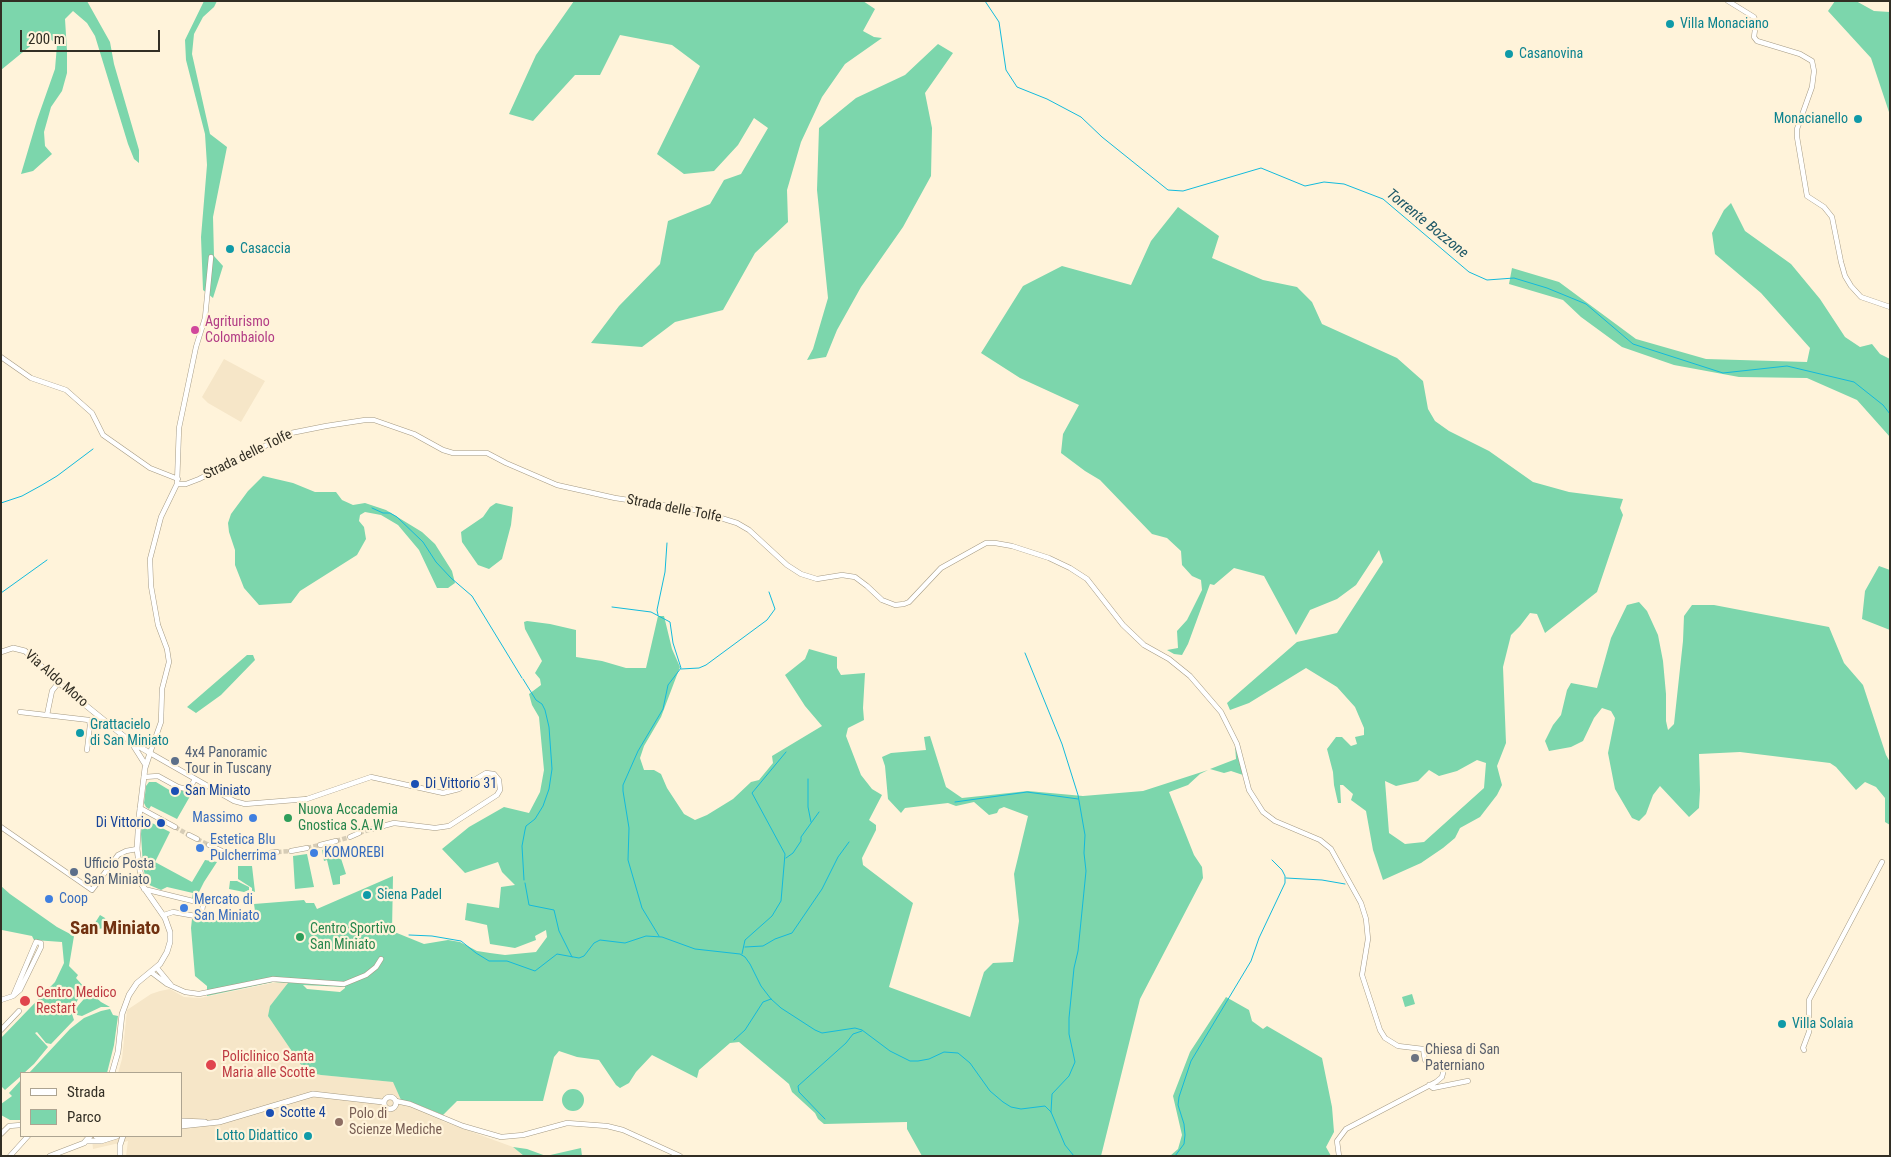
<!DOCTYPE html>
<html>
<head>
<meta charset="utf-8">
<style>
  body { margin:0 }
  #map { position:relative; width:1891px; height:1157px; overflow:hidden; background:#fff3da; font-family:"Roboto Condensed",sans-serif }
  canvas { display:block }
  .frame { position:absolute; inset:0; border:2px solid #322e24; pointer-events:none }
  .legend { position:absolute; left:20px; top:1072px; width:162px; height:65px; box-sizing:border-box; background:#fff3da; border:1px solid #ada491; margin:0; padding:6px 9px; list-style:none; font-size:15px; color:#322e24 }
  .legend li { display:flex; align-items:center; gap:10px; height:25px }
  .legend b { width:25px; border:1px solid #ada491 }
  .scale { position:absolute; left:20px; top:30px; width:140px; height:22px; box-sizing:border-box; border:2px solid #322e24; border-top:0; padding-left:6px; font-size:15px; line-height:18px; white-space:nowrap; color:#322e24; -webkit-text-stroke:4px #fff3da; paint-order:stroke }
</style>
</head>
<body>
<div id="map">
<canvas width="1891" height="1157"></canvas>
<div class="frame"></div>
<ul class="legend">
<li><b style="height:6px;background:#fff"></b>Strada</li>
<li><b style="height:14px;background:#7cd6ac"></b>Parco</li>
</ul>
<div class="scale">200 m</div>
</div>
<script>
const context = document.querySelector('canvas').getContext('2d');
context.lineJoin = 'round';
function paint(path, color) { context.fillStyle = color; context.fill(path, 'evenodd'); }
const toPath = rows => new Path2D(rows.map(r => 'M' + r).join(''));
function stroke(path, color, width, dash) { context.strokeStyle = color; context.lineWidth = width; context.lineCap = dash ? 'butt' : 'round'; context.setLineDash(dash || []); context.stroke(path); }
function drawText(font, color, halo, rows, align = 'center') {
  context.font = font + ' "Roboto Condensed",sans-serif'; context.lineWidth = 4.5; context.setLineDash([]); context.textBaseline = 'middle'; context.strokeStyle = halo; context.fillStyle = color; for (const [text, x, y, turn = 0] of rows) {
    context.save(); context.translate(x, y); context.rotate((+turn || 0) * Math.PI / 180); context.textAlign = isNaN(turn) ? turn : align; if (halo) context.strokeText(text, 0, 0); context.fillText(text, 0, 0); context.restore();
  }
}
paint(toPath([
  [224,359,265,381,241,422,208,403,202,397],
  [277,982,289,983,270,1006,306,1072,321,1075,394,1082,401,1100,443,1119,442,1121,513,1147,524,1156,126,1156,128,1141,93,1149,92,1139,93,1136,181,1136,181,1073,118,1073,122,1059,127,1010,151,994,160,991,170,989,184,997,200,998]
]), '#f6e6c8');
paint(toPath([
  [1,1,87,1,110,42,114,64,139,150,139,163,134,159,128,144,95,36,87,23,73,11,65,19,67,51,67,73,62,91,51,107,44,132,45,146,52,154,33,171,21,174,37,120,55,69,57,45,45,34,1,70],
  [204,1,217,1,214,7,203,17,194,34,192,54,210,134,227,147,213,217,214,256,223,266,213,298,203,290,201,237,207,165,205,134,186,60,185,40],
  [574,1,863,1,875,9,863,31,874,37,882,38,845,64,822,97,801,142,787,190,788,222,755,253,723,310,675,322,642,347,591,343,619,306,660,264,668,221,710,204,724,180,741,174,768,128,754,118,738,145,714,171,684,174,657,154,700,66,672,45,620,35,600,75,575,75,533,121,509,114,536,55],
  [1835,1,1856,1,1874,11,1890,12,1890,115,1871,58,1828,11],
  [938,44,953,53,925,93,932,128,931,176,903,227,861,287,837,330,826,357,807,360,813,349,828,298,817,190,819,128,856,98,905,75],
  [1731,203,1745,231,1791,264,1820,299,1845,337,1860,347,1872,344,1880,354,1890,359,1890,437,1857,400,1807,378,1739,377,1674,365,1622,347,1581,317,1563,300,1509,284,1512,268,1559,282,1636,339,1706,359,1807,362,1810,348,1761,293,1715,254,1712,233,1724,210],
  [1178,207,1219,236,1212,258,1263,280,1297,287,1312,302,1322,324,1397,358,1423,381,1428,409,1435,421,1449,431,1489,451,1533,482,1569,492,1623,499,1620,508,1623,515,1597,592,1545,633,1537,614,1530,613,1520,626,1511,635,1503,667,1506,743,1497,766,1502,785,1497,795,1480,817,1460,828,1455,838,1443,848,1421,863,1383,880,1373,850,1366,811,1351,800,1353,794,1343,785,1340,785,1341,803,1338,803,1334,785,1333,772,1327,749,1336,737,1342,737,1351,746,1357,744,1355,737,1364,735,1364,728,1355,707,1337,687,1306,668,1249,703,1230,710,1227,703,1297,642,1337,633,1383,562,1379,550,1356,585,1337,599,1310,610,1296,635,1264,576,1234,568,1214,585,1210,584,1188,644,1182,655,1174,654,1167,650,1178,648,1177,631,1187,620,1202,590,1201,580,1192,576,1182,565,1181,551,1167,538,1152,534,1100,480,1085,471,1061,453,1063,434,1079,405,1020,378,981,353,1023,286,1062,266,1131,285,1151,241],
  [1477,760,1486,763,1484,788,1424,842,1405,844,1389,833,1385,781,1396,786,1418,781,1429,770,1439,776,1457,771],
  [263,476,293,483,315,492,336,492,342,500,353,505,365,503,386,510,422,532,435,544,452,571,455,583,448,588,437,588,419,550,398,525,381,515,365,512,360,515,359,521,364,527,366,539,357,555,300,591,291,603,259,605,244,588,235,565,235,550,229,532,228,523,231,514,248,491],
  [496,503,513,507,511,525,502,559,489,569,478,565,462,542,461,532,483,517,490,507],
  [1879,566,1890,570,1890,630,1862,619,1865,591],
  [1639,602,1647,611,1658,635,1663,661,1666,694,1666,721,1668,730,1674,724,1683,641,1684,616,1692,605,1714,605,1829,627,1844,663,1863,685,1886,755,1890,762,1890,825,1885,822,1885,798,1876,787,1865,782,1856,790,1836,767,1830,763,1740,752,1699,754,1700,790,1699,808,1689,817,1660,786,1653,795,1646,814,1639,821,1632,818,1615,789,1608,753,1615,718,1611,711,1602,708,1594,718,1583,741,1571,747,1549,751,1545,741,1553,725,1561,715,1567,690,1571,683,1597,688,1611,638,1627,605],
  [658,616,664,616,672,649,680,667,661,717,644,746,640,758,644,770,654,770,661,774,667,788,684,814,695,820,707,815,733,799,751,782,759,780,773,763,772,756,822,726,805,706,785,675,805,659,809,649,837,657,837,668,841,675,865,673,863,708,864,720,848,728,846,736,861,775,872,789,882,795,869,820,876,825,876,830,862,858,863,865,913,903,889,987,970,1017,984,972,993,963,1013,962,1019,921,1014,874,1028,816,1004,807,999,809,997,813,989,815,974,802,956,806,948,803,905,808,901,813,888,799,885,766,882,757,891,753,926,750,924,737,930,736,946,787,962,798,1028,791,1083,796,1143,791,1208,770,1200,774,1188,785,1169,792,1194,855,1202,867,1203,878,1140,999,1101,1156,922,1156,907,1129,907,1122,824,1124,818,1119,815,1113,792,1092,789,1084,739,1042,730,1043,699,1070,697,1078,652,1055,636,1072,629,1083,620,1088,616,1085,599,1060,577,1057,559,1051,554,1057,543,1101,457,1101,443,1115,411,1102,401,1100,393,1082,321,1075,306,1072,268,1016,270,1006,288,983,273,982,207,996,207,986,195,976,191,928,192,919,212,921,230,919,241,912,255,911,254,904,304,900,306,903,314,903,317,909,393,876,392,931,424,944,448,940,460,942,477,951,490,953,505,955,536,952,547,937,546,930,535,936,536,940,515,948,490,944,487,925,465,920,467,903,499,908,501,887,515,885,502,872,498,862,465,873,442,849,469,827,504,807,529,813,540,792,544,770,539,717,532,705,529,694,541,685,540,679,535,673,542,661,525,629,524,622,527,621,550,624,576,630,576,657,602,661,626,668,646,668],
  [303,985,345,987,345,988,340,992,307,989],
  [247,655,253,655,255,660,221,695,196,713,187,707],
  [1235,745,1243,775,1231,771,1224,773,1210,769,1236,759],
  [149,782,156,782,176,794,180,790,193,791,177,819,151,806,149,809,146,807,144,803,146,786],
  [146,817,148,821,170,832,155,862,192,882,205,860,217,862,204,882,196,898,192,898,193,893,167,887,161,890,147,884,143,867,141,834,142,821],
  [337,846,346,874,340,876,340,884,333,885,327,860,324,861,322,850],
  [307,854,314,887,295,889,293,856],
  [238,866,252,866,255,892,252,891,252,888,238,879],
  [230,881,237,881,249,887,249,890,244,892,229,889],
  [1,886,10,894,57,927,74,936,69,966,78,975,76,978,85,988,71,1011,74,1020,51,1044,46,1043,37,1032,35,1033,48,1047,34,1064,24,1073,21,1073,21,1076,5,1090,1,1086,1,1038,55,982,64,963,62,942,34,940,32,936,2,930],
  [100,915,105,918,107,924,106,928,97,929,93,926],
  [90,992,101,1002,110,1007,101,1007,82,1016,77,1015,75,1011,77,1007],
  [1412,994,1415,1004,1405,1007,1402,997],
  [1226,997,1249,1010,1252,1021,1263,1029,1267,1026,1322,1058,1332,1107,1334,1132,1326,1147,1331,1156,1170,1156,1178,1149,1182,1135,1173,1096,1190,1052],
  [110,1009,113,1015,118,1016,114,1045,107,1073,29,1073,70,1029,84,1018,101,1011],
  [21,1080,21,1120,10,1120,1,1115,1,1104,12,1096,9,1093],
  '562 1100a11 11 0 1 1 22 0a11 11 0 1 1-22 0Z',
  [513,1147,527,1149,546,1156,581,1148,582,1156,524,1156]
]), '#7cd6ac');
stroke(toPath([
  [985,1,999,22,1006,70,1017,87,1047,99,1081,117,1102,137,1168,190,1183,191,1261,168,1305,186,1324,182,1344,184,1383,199,1469,272,1487,280,1514,278,1547,288,1586,304,1633,344,1723,373,1787,366,1854,382,1883,405,1890,414],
  [1,503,22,496,42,485,57,476,93,449],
  [372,508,383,513,390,513,397,517,423,542,436,562,451,578,472,596,522,678],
  [1,593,47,560],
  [612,607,651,612,670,622,673,643,681,668,668,685,663,709,638,751,623,785,623,791,629,828,628,860,642,908,659,936],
  [658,615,657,610,665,572,667,543],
  [1025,653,1062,744,1078,795,1085,835,1084,853,1086,871,1078,951,1074,968,1069,1018,1069,1034,1075,1062,1069,1076,1052,1094,1051,1112],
  [681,669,699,668,706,665,767,620,775,609,769,592],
  [523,679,536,700,542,704,545,710,549,727,552,769,549,789,543,806,535,819,526,826,525,830,522,846,524,880],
  [808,779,808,807,811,822],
  [955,802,1027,792,1078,799],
  [786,858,793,853,801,841,801,837,819,812],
  [1286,878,1322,880,1345,884],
  [525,883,529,905,554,910,559,931,572,957],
  [409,935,432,936,461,941,476,953,489,961,507,961,535,971,557,954,579,958,584,956,594,943,600,940,625,943,646,936,662,937,695,949,740,954,745,957,750,964,761,986,771,999,781,1008,815,1030,822,1033,855,1028,862,1030,890,1051,910,1061,918,1061,929,1059,944,1052,958,1053,970,1063,990,1091,1003,1102,1011,1107,1021,1109,1045,1106,1051,1112,1065,1145,1074,1156],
  [745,947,763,946,775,939,792,933,822,889,838,857,849,842],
  [742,954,745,940,772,916,781,901,785,854,752,793,786,752],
  [734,1040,745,1030,763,1002,771,999],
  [825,1119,799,1092,798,1086,846,1043,853,1034,862,1031],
  [1175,1156,1184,1144,1185,1135,1184,1124,1178,1105,1179,1097,1191,1061,1251,961,1259,938,1285,883,1285,876,1282,870,1272,860]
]), '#13badc', 1);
stroke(toPath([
  [175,827,189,835],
  [359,833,372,829],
  [197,839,209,845],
  [336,841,350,837],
  [307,848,320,845],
  [222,851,235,854],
  [277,852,291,851],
  [252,854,267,853]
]), '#d6ccb6', 4.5, [4.5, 2]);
const minor = toPath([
  [1728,1,1754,17,1756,22,1754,37,1757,41,1800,54,1812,61,1814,71,1812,87,1797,129,1797,137,1807,196,1824,207,1832,217,1841,262,1845,276,1851,286,1861,297,1890,307],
  [211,257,205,318,196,347,179,428,177,484,161,517,150,559,151,586,158,625,167,649,169,662,162,689,161,722,150,753,234,801,245,804,307,799,371,777,443,793,459,789,486,773,494,774,499,780,500,790,497,795,449,826,435,828,394,823,372,829],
  [1,357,31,378,66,390,92,413,103,435,150,468,178,479],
  [177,484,186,484,199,479,291,433,326,426,365,420,374,420,414,434,443,450,453,453,487,453,506,463,557,485,615,498,695,510,737,523,749,530,787,565,801,574,817,579,842,575,855,577,867,586,882,600,895,605,904,604,909,602,941,568,986,543,995,543,1012,546,1049,558,1070,568,1087,579,1123,625,1144,645,1169,659,1190,676,1221,712,1237,744,1249,790,1263,812,1275,821,1320,840,1331,849,1361,903,1366,919,1368,939,1362,975,1380,1030,1385,1038,1398,1046,1423,1049,1425,1060,1429,1064,1444,1069,1442,1077,1436,1082,1346,1129,1337,1141,1339,1156],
  [20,712,89,720,90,725,87,750],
  [47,715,52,691,59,682],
  [144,777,158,776,178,787,186,789,191,786,195,779],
  [140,808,175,827],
  [1,827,92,890,118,855,126,851,137,849],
  [189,835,197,839],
  [350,837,359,833],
  [209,845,222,851],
  [320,845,336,841],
  [291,851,307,848],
  [267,853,277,852],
  [235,854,252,854],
  [144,889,201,903,203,905,201,917,173,912,164,915],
  [36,942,41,943,41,947,20,990,13,996,36,942],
  [157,968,171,985],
  [151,972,167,984,185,992,199,994,273,979,344,984,366,975,376,967,381,959],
  [1,1000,13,996],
  [1,1030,19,1011],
  [1804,1050,1803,1048,1809,1032,1809,1000,1882,862],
  [1429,1085,1433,1088,1468,1081],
  [396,1101,410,1104,463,1126,501,1137,523,1135,567,1123,607,1126,623,1130,680,1156],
  [1,1134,9,1126,21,1125],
  [10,1156,28,1136]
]);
const tertiary = toPath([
  [1,652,13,648,25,651,68,691,131,742,150,753,145,768,139,817,137,849,142,885,165,918,170,932,170,942,167,952,160,964,137,983,129,995,122,1014,118,1052,112,1073],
  [133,745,145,764],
  '384 1103a6 6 0 1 1 12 0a6 6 0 1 1-12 0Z',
  [181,1121,205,1122],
  [181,1126,219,1122,313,1094,383,1102],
  [96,1136,109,1137],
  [87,1141,101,1141,117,1136],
  [50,1156,84,1143,90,1136],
  [120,1156,120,1145,123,1136]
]);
stroke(minor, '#a59a84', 5.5);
stroke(tertiary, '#a59a84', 6);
stroke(minor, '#fff', 4.5);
stroke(tertiary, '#fff', 5);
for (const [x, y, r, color] of [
  [1670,24,5,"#0f9aa8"],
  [1509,54,5,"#0f9aa8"],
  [1858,119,5,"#0f9aa8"],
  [230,249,5,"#0f9aa8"],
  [195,330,5,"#d1479c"],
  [80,733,5,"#0f9aa8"],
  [175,761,5,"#5c6f8a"],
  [415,784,5,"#1a4fb4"],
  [175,791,5,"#1a4fb4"],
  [253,818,5,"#3f7fe0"],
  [288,818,5,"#2e9e5b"],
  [161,823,5,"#1a4fb4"],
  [200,848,5,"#3f7fe0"],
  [314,853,5,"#3f7fe0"],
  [74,872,5,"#5c6f8a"],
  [367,895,5,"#0f9aa8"],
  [49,899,5,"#3f7fe0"],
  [184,908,5,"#3f7fe0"],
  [300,937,5,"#2e9e5b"],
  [25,1001,6,"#e0444e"],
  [1782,1024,5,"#0f9aa8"],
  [1415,1058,5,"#6b7280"],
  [211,1065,6,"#e0444e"],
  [270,1113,5,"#1a4fb4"],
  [339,1122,5,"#8d6e63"],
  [308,1136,5,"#0f9aa8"]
]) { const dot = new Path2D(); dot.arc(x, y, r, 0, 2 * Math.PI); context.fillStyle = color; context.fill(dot); stroke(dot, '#fff3da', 2); }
drawText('14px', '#0d838f', '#fff3da', [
  ["Villa Monaciano",1680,24],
  ["Casanovina",1519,54],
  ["Monacianello",1848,119,"right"],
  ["Casaccia",240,249],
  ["Grattacielo",90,725],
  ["di San Miniato",90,741],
  ["Siena Padel",377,895],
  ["Villa Solaia",1792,1024],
  ["Lotto Didattico",298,1136,"right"]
], 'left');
drawText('14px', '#b23c85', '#fff3da', [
  ["Agriturismo",205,322],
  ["Colombaiolo",205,338]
], 'left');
drawText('14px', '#322e24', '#fff3da', [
  ["Strada delle Tolfe",248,455,-26],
  ["Strada delle Tolfe",674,509,11],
  ["Via Aldo Moro",56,679,41]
]);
drawText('14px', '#4e5e75', '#fff3da', [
  ["4x4 Panoramic",185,753],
  ["Tour in Tuscany",185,769],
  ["Ufficio Posta",84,864],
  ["San Miniato",84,880]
], 'left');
drawText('14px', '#164399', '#fff3da', [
  ["Di Vittorio 31",425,784],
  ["San Miniato",185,791],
  ["Di Vittorio",151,823,"right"],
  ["Scotte 4",280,1113]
], 'left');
drawText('14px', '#27864d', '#fff3da', [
  ["Nuova Accademia",298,810],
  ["Gnostica S.A.W",298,826],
  ["Centro Sportivo",310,929],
  ["San Miniato",310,945]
], 'left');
drawText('14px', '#366cbe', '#fff3da', [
  ["Massimo",243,818,"right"],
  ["Estetica Blu",210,840],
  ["Pulcherrima",210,856],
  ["KOMOREBI",324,853],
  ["Coop",59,899],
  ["Mercato di",194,900],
  ["San Miniato",194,916]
], 'left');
drawText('14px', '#be3a42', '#fff3da', [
  ["Centro Medico",36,993],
  ["Restart",36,1009],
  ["Policlinico Santa",222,1057],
  ["Maria alle Scotte",222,1073]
], 'left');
drawText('14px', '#5b616d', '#fff3da', [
  ["Chiesa di San",1425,1050],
  ["Paterniano",1425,1066]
], 'left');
drawText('14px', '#785e54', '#fff3da', [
  ["Polo di",349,1114],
  ["Scienze Mediche",349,1130]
], 'left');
drawText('italic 15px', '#205968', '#fff3da', [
  ["Torrente Bozzone",1427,224,39]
]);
drawText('bold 19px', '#713110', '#fff3da', [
  ["San Miniato",115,929]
]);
</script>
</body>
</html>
